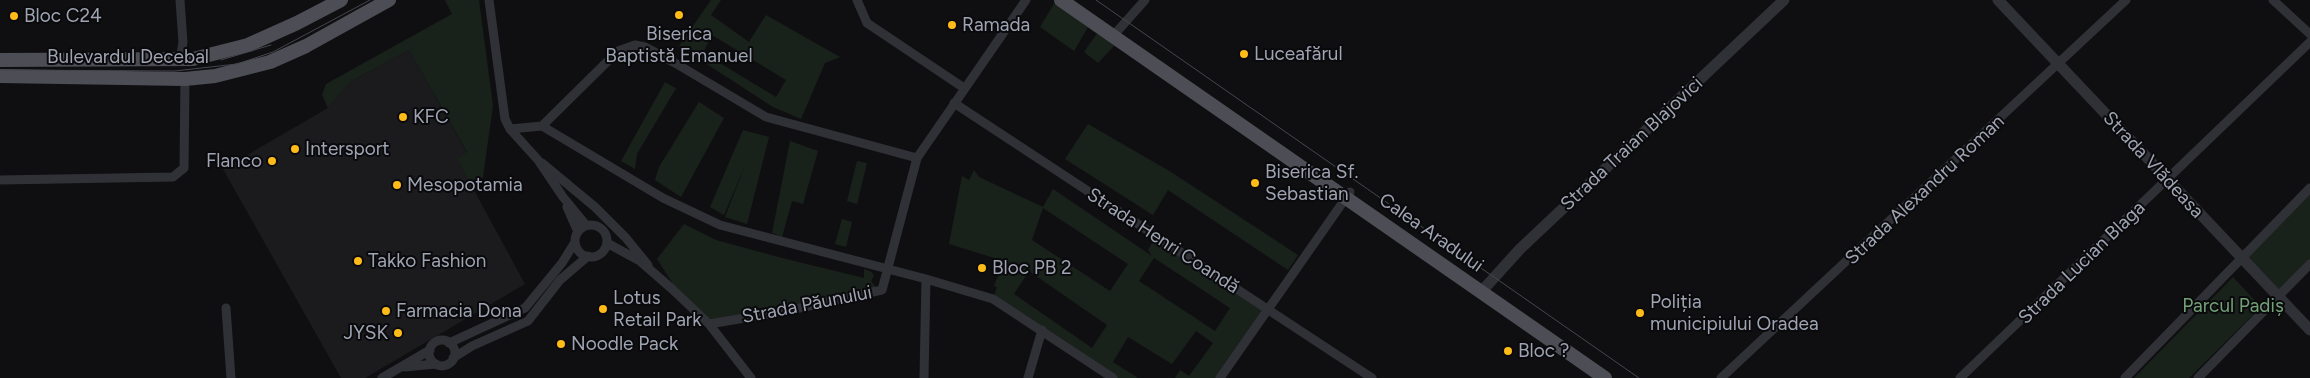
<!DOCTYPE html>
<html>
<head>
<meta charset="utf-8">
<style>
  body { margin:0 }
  canvas { display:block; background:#0f0f11 }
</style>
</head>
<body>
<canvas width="2310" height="378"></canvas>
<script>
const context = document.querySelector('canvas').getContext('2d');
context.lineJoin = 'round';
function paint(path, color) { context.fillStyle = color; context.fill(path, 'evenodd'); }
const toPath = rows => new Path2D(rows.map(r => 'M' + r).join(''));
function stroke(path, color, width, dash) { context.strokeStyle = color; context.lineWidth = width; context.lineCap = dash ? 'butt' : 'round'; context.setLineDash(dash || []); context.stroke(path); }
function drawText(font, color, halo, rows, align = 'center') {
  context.font = font + ' Figtree,sans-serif'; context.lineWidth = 4; context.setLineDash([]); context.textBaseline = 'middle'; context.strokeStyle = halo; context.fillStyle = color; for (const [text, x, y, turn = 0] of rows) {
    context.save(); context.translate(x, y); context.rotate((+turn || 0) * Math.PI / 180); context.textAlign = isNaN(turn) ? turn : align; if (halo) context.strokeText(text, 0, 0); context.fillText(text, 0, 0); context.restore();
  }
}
paint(toPath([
  [409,50,467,153,457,159,525,284,365,378,341,378,223,169,328,108,350,82]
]), '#1b1b1e');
paint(toPath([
  [445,0,479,0,493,106,483,177,471,185,457,159,467,152,409,50,350,82,328,108,322,95,326,84,452,14],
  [711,0,721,0,711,15,749,42,766,15,840,57,825,63,801,119,773,107,679,46],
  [712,35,786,80,776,97,703,53],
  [1055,2,1088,27,1074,51,1040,27],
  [1098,32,1115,45,1098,63,1084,52],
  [665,82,677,89,675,90,637,154,635,169,621,161],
  [699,102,724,118,681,197,655,180,659,167],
  [1088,124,1171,172,1298,255,1288,270,1168,190,1153,215,1065,159],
  [743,130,769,137,747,224,725,217,746,163,724,215,710,207],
  [790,141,818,151,803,204,792,201,782,237,772,233],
  [857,161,867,163,857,204,847,201],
  [974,170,979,177,1043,207,1053,189,1152,256,1148,250,1156,236,1267,309,1220,378,1175,378,1180,370,1189,376,1213,343,1196,331,1172,364,1128,337,1113,362,1138,378,1113,378,993,299,997,287,994,286,1004,261,949,244,962,176,969,180],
  [1043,208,1128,264,1110,291,1032,240],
  [1154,258,1230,308,1215,331,1139,281],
  [1029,271,1107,325,1092,348,1014,294],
  [2310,188,2310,264,2278,297,2240,258],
  [842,219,852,222,846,247,835,244],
  [684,224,716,240,782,258,864,278,864,269,872,272,874,276,871,281,880,292,721,322,705,317,673,284,657,259],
  [2233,277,2261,307,2189,378,2134,378]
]), '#19211b');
stroke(toPath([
  [489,0,505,119,510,129,538,160,563,197,586,225],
  [857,0,867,23,964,88],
  [2273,0,2310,34],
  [1113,36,1145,0],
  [177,60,181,54,183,42,180,0],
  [954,103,1372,378],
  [542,126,618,51,635,45,645,47,675,63,766,117,917,158],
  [510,129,542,126,663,198,720,225,926,279,993,299,1113,378],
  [542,163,595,207,626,238,648,265],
  [0,180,173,177,184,168,185,79],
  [567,207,578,232],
  '575 241a16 16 0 1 1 32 0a16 16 0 1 1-32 0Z',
  [607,243,640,261,671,288,709,324,751,378],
  [226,308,231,378],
  [709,324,786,311,882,290,917,158,1026,0],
  '429 353a13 13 0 1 1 26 0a13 13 0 1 1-26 0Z',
  [449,343,525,308,562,263,575,242],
  [453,358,472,346,528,321,560,280,588,256],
  [405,367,436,364],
  [382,378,430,350],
  [924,378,926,279],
  [1028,378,1042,330],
  [1220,378,1350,192],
  [1721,378,2126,0],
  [1960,378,2310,42],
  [2125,378,2310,188],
  [2198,378,2310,264]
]), '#303136', 9);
stroke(toPath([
  [1998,0,2310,330],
  [1482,291,1520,249,1784,0]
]), '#303136', 11);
stroke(toPath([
  [1061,0,1605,378],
  [0,60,193,59,248,45,297,23,341,0],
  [0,76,185,79,215,76,270,62,306,46,389,0]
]), '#4c4d55', 14);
stroke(toPath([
  [1096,0,1639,378],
  [221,60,271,45],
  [101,63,194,63],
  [0,70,175,71,237,64,273,52,370,0]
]), '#45464d', 1);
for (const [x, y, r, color] of [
  [679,15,5,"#ffbc19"],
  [14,16,5,"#ffbc19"],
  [952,25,5,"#ffbc19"],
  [1244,54,5,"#ffbc19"],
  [403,117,5,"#ffbc19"],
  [295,149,5,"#ffbc19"],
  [272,161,5,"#ffbc19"],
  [1255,183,5,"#ffbc19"],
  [397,185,5,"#ffbc19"],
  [358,261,5,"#ffbc19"],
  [982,268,5,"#ffbc19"],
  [603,309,5,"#ffbc19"],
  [386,311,5,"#ffbc19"],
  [1640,313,5,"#ffbc19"],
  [398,333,5,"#ffbc19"],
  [561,344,5,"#ffbc19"],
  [1508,351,5,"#ffbc19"]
]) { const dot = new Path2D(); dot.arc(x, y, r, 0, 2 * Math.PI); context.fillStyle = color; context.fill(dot); stroke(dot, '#0a0a0c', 2); }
drawText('19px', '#9fa4b3', '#0a0a0c', [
  ["Bloc C24",24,16],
  ["Ramada",962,25],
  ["Biserica",679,34,"center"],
  ["Baptistă Emanuel",679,56,"center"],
  ["Luceafărul",1254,54],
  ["KFC",413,117],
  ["Intersport",305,149],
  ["Flanco",262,161,"right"],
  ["Biserica Sf.",1265,172],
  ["Sebastian",1265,194],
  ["Mesopotamia",407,185],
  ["Takko Fashion",368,261],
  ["Bloc PB 2",992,268],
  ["Lotus",613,298],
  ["Retail Park",613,320],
  ["Poliția",1650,302],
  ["municipiului Oradea",1650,324],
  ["Farmacia Dona",396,311],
  ["JYSK",388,333,"right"],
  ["Noodle Pack",571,344],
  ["Bloc ?",1518,351]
], 'left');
drawText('19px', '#9fa4b3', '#0a0a0c', [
  ["Bulevardul Decebal",128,57],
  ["Strada Traian Blajovici",1632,144,-43],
  ["Strada Vlădeasa",2153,165,47],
  ["Strada Alexandru Roman",1925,190,-43],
  ["Calea Aradului",1431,233,35],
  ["Strada Henri Coandă",1163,241,33],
  ["Strada Lucian Blaga",2082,263,-44],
  ["Strada Păunului",807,305,-11]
]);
drawText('19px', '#73a178', '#0a0a0c', [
  ["Parcul Padiș",2233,306]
]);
</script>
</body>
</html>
